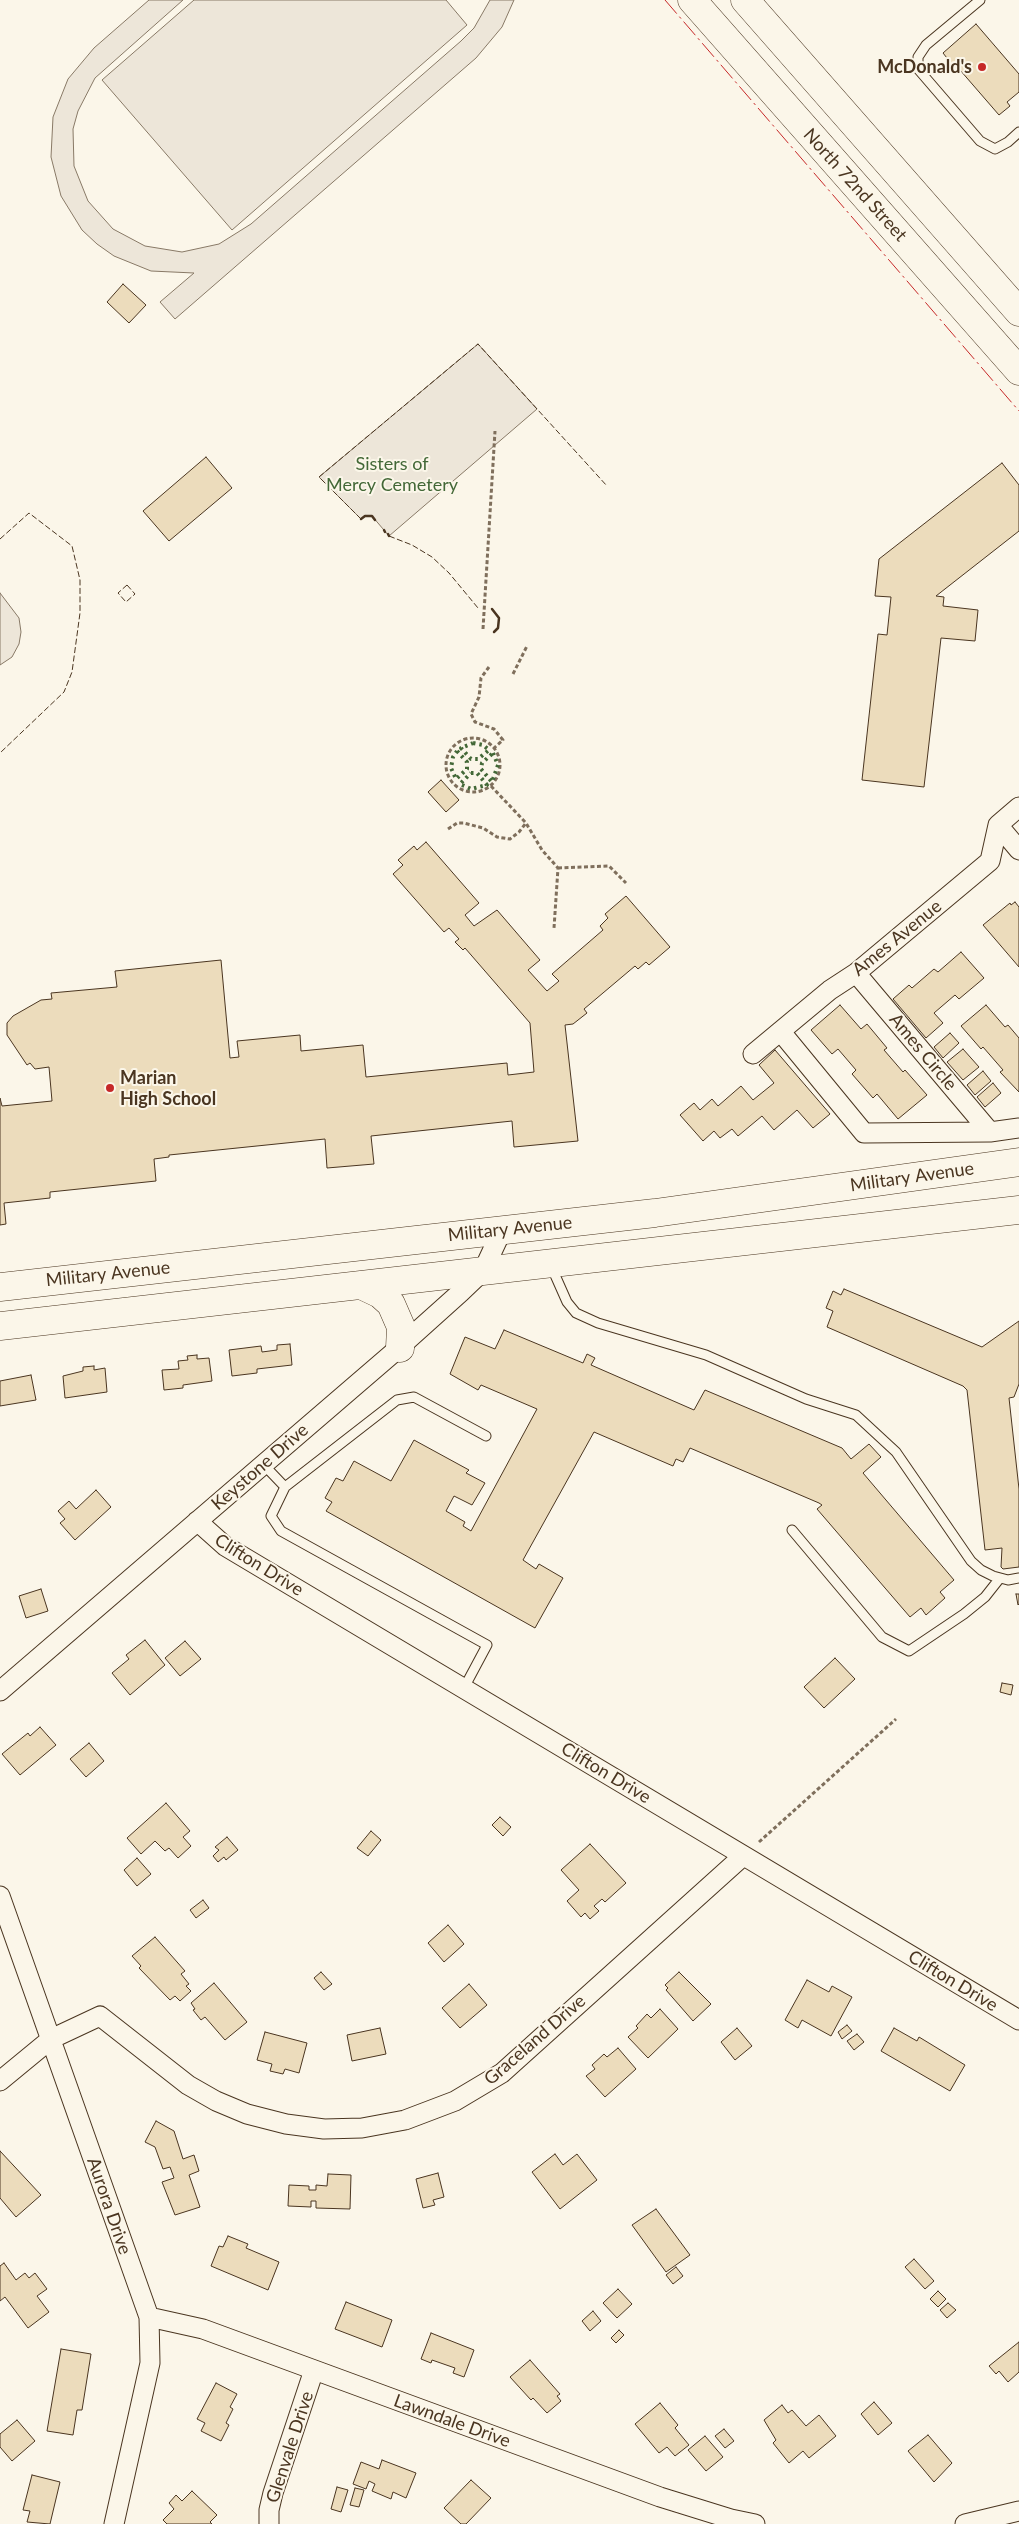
<!DOCTYPE html>
<html>
<head>
<meta charset="utf-8">
<style>
  body { margin:0 }
  canvas { display:block; background:#fbf6e9 }
</style>
</head>
<body>
<canvas width="1019" height="2524"></canvas>
<script>
const context = document.querySelector('canvas').getContext('2d');
context.lineJoin = 'round';
function paint(path, color) { context.fillStyle = color; context.fill(path, 'evenodd'); }
const toPath = rows => new Path2D(rows.map(r => 'M' + r).join(''));
function stroke(path, color, width, dash) { context.strokeStyle = color; context.lineWidth = width; context.lineCap = dash ? 'butt' : 'round'; context.setLineDash(dash || []); context.stroke(path); }
function drawText(font, color, halo, rows, align = 'center') {
  context.font = font + ' Lato,sans-serif'; context.lineWidth = 4; context.setLineDash([]); context.textBaseline = 'middle'; context.strokeStyle = halo; context.fillStyle = color; for (const [text, x, y, turn = 0] of rows) {
    context.save(); context.translate(x, y); context.rotate((+turn || 0) * Math.PI / 180); context.textAlign = isNaN(turn) ? turn : align; if (halo) context.strokeText(text, 0, 0); context.fillText(text, 0, 0); context.restore();
  }
}
const green = toPath([
  [149,0,183,0,95,78,78,111,73,129,74,166,88,201,113,229,145,246,182,252,219,244,251,224,461,41,474,28,490,0,514,0,502,27,476,58,175,319,160,302,194,273,151,271,114,256,97,244,82,230,61,196,51,157,53,117,68,79,94,48,149,0],
  [194,0,446,0,467,25,232,230,102,80,194,0],
  [478,344,537,409,389,536,372,516,365,516,361,519,319,477,478,344],
  [0,593,19,618,21,632,19,644,12,657,0,665,0,593]
]);
paint(green, '#ede6d9');
stroke(green, '#887966', 1);
const building = toPath([
  [976,24,1019,74,1019,92,1007,102,1010,106,999,115,960,70,958,72,943,53,976,24],
  [123,284,146,305,129,323,107,302,123,284],
  [206,457,232,488,169,541,143,511,206,457],
  [1002,463,1019,485,1019,531,936,596,944,597,943,606,978,610,975,641,941,638,924,787,862,780,878,634,887,635,891,597,875,596,879,559,1002,463],
  [441,780,459,800,446,812,428,792,441,780],
  [426,842,479,903,465,915,474,926,497,910,540,960,528,970,547,991,559,981,552,974,603,930,600,926,608,918,605,914,626,896,670,947,649,965,646,962,638,969,635,966,584,1009,587,1013,573,1024,565,1025,578,1141,514,1147,512,1121,371,1136,374,1164,327,1168,325,1139,169,1155,169,1157,154,1159,156,1181,50,1192,50,1198,4,1203,6,1224,0,1225,0,1098,2,1106,52,1101,49,1067,35,1069,30,1063,27,1065,7,1035,7,1023,13,1016,41,1000,52,999,51,993,117,987,115,971,221,960,230,1058,239,1057,237,1041,300,1035,301,1051,363,1045,366,1077,507,1063,508,1075,534,1072,530,1023,465,948,463,950,455,942,459,939,449,928,444,932,393,874,403,865,398,860,414,846,417,850,426,842],
  [1015,902,1019,907,1019,967,983,925,1010,903,1011,905,1015,902],
  [961,952,984,978,959,999,955,995,934,1013,943,1023,926,1038,893,999,909,985,912,988,934,969,938,972,961,952],
  [840,1005,861,1029,867,1024,887,1048,884,1050,903,1072,905,1070,927,1095,898,1119,877,1094,873,1098,852,1074,856,1070,838,1049,832,1054,811,1030,840,1005],
  [986,1005,1005,1027,1008,1025,1019,1038,1019,1092,1000,1072,1003,1070,983,1047,981,1049,961,1026,986,1005],
  [950,1033,959,1043,943,1058,934,1047,950,1033],
  [963,1049,979,1067,963,1080,947,1062,963,1049],
  [775,1050,830,1114,813,1128,797,1110,774,1130,762,1116,738,1136,732,1129,720,1138,714,1131,703,1141,680,1115,694,1103,700,1110,712,1099,718,1106,741,1086,753,1100,774,1083,759,1065,775,1050],
  [983,1071,991,1081,975,1095,967,1085,983,1071],
  [993,1083,1001,1093,985,1107,977,1097,993,1083],
  [844,1289,982,1347,1019,1321,1019,1384,1014,1397,1009,1398,1019,1489,1019,1567,1003,1569,1001,1567,1002,1548,985,1550,967,1390,963,1386,827,1327,833,1311,826,1308,833,1291,841,1295,844,1289],
  [504,1330,583,1363,587,1354,595,1358,591,1365,694,1410,705,1390,842,1448,851,1459,869,1444,881,1457,863,1473,954,1580,940,1592,945,1598,926,1615,921,1608,910,1617,817,1509,822,1505,819,1503,690,1448,683,1462,676,1459,673,1466,594,1432,523,1560,536,1569,539,1564,563,1578,535,1628,326,1511,332,1502,325,1498,336,1478,343,1481,354,1461,391,1481,414,1440,469,1470,466,1473,485,1483,472,1505,454,1496,446,1511,465,1522,463,1526,471,1531,537,1409,481,1385,478,1390,450,1374,465,1337,495,1349,504,1330],
  [290,1344,292,1365,257,1369,257,1373,232,1376,229,1350,261,1346,262,1352,277,1350,277,1345,290,1344],
  [197,1355,197,1359,209,1358,212,1381,183,1385,183,1388,164,1390,162,1370,179,1369,178,1361,188,1360,187,1356,197,1355],
  [94,1366,94,1370,105,1368,107,1392,65,1398,63,1376,83,1371,83,1367,94,1366],
  [31,1375,36,1400,0,1406,0,1381,31,1375],
  [96,1490,111,1507,75,1540,60,1523,65,1519,58,1511,69,1501,76,1509,96,1490],
  [41,1589,48,1611,26,1618,19,1596,41,1589],
  [1016,1594,1019,1594,1019,1604,1018,1605,1016,1594],
  [145,1640,165,1665,130,1695,112,1673,129,1659,126,1655,145,1640],
  [185,1641,201,1659,180,1676,165,1658,185,1641],
  [835,1658,855,1679,824,1708,804,1687,835,1658],
  [1002,1683,1013,1685,1011,1695,1000,1692,1002,1683],
  [40,1727,56,1745,20,1775,2,1754,28,1733,30,1736,40,1727],
  [89,1743,104,1761,86,1777,70,1759,89,1743],
  [166,1803,190,1831,183,1837,191,1846,178,1858,169,1848,165,1851,155,1841,141,1854,127,1838,166,1803],
  [500,1817,511,1827,503,1836,492,1825,500,1817],
  [371,1831,381,1840,368,1856,357,1848,371,1831],
  [227,1837,238,1850,226,1860,224,1857,218,1862,213,1856,219,1850,215,1847,227,1837],
  [590,1844,626,1883,605,1902,602,1899,594,1906,599,1911,590,1919,585,1913,581,1917,567,1901,579,1890,561,1870,590,1844],
  [137,1858,151,1874,137,1886,124,1870,137,1858],
  [203,1900,209,1908,196,1918,190,1910,203,1900],
  [448,1925,464,1944,444,1962,428,1943,448,1925],
  [155,1937,185,1971,181,1974,189,1984,186,1986,191,1991,180,2001,175,1996,170,2000,139,1968,141,1966,132,1956,155,1937],
  [321,1972,332,1984,324,1990,314,1978,321,1972],
  [679,1972,711,2004,693,2021,666,1990,668,1988,665,1985,679,1972],
  [807,1980,829,1992,832,1986,852,1997,831,2036,802,2020,798,2028,785,2020,807,1980],
  [214,1983,247,2022,225,2040,205,2017,201,2020,193,2010,195,2009,191,2003,214,1983],
  [469,1984,487,2005,460,2028,442,2008,469,1984],
  [660,2009,678,2029,648,2058,628,2037,638,2028,636,2026,647,2014,651,2018,660,2009],
  [847,2025,852,2031,842,2039,838,2032,847,2025],
  [380,2028,386,2054,352,2061,347,2035,380,2028],
  [737,2028,752,2046,735,2060,721,2042,737,2028],
  [894,2028,917,2041,919,2037,965,2065,950,2091,881,2051,894,2028],
  [265,2032,307,2043,299,2073,285,2069,283,2074,270,2071,272,2064,257,2060,265,2032],
  [857,2034,864,2042,854,2050,847,2041,857,2034],
  [618,2048,636,2069,605,2097,586,2076,595,2069,592,2065,604,2054,607,2057,618,2048],
  [156,2121,174,2131,183,2159,194,2155,199,2171,189,2175,200,2207,175,2215,162,2182,174,2178,170,2167,163,2169,155,2147,145,2142,156,2121],
  [0,2151,41,2195,16,2217,0,2198,0,2151],
  [555,2154,563,2165,577,2154,597,2180,560,2209,532,2172,555,2154],
  [438,2173,444,2197,433,2200,435,2205,423,2208,416,2179,438,2173],
  [328,2174,351,2175,350,2209,316,2208,316,2201,311,2201,311,2207,288,2206,289,2185,309,2186,309,2190,316,2190,316,2185,327,2186,328,2174],
  [656,2209,690,2255,666,2272,632,2225,656,2209],
  [228,2236,248,2244,246,2248,279,2262,268,2290,211,2266,219,2246,223,2247,228,2236],
  [914,2259,934,2281,925,2289,905,2267,914,2259],
  [4,2263,16,2280,25,2273,29,2278,35,2273,47,2289,37,2296,49,2312,28,2328,5,2297,0,2301,0,2266,4,2263],
  [676,2267,683,2276,673,2284,666,2275,676,2267],
  [618,2289,632,2304,617,2318,603,2303,618,2289],
  [938,2291,946,2299,938,2307,930,2299,938,2291],
  [346,2302,392,2320,382,2347,335,2329,346,2302],
  [948,2303,956,2310,947,2318,940,2310,948,2303],
  [593,2311,601,2321,590,2331,582,2321,593,2311],
  [619,2330,624,2335,616,2343,611,2338,619,2330],
  [431,2333,474,2350,464,2377,453,2373,455,2368,432,2360,431,2363,421,2359,431,2333],
  [1019,2342,1019,2372,1008,2382,999,2371,996,2374,989,2366,1019,2342],
  [61,2349,91,2354,82,2410,77,2410,73,2435,47,2431,61,2349],
  [530,2360,560,2394,557,2396,561,2401,547,2413,533,2398,531,2400,510,2377,530,2360],
  [216,2383,237,2394,230,2407,233,2409,226,2423,229,2425,221,2441,201,2431,205,2423,197,2419,216,2383],
  [874,2402,892,2423,878,2435,861,2414,874,2402],
  [660,2403,678,2425,675,2428,689,2445,675,2456,667,2447,659,2453,635,2424,660,2403],
  [782,2405,788,2413,792,2410,806,2426,819,2415,836,2436,809,2458,803,2451,789,2463,773,2443,776,2440,764,2420,782,2405],
  [17,2420,35,2441,12,2461,0,2447,0,2434,17,2420],
  [724,2429,734,2441,725,2448,715,2436,724,2429],
  [928,2435,952,2463,934,2482,908,2451,928,2435],
  [705,2436,723,2457,706,2471,688,2450,705,2436],
  [382,2460,416,2473,406,2498,393,2492,391,2499,372,2491,375,2484,369,2481,366,2489,353,2484,361,2462,379,2469,382,2460],
  [32,2475,60,2482,50,2524,27,2522,30,2511,23,2510,32,2475],
  [471,2480,491,2498,466,2524,461,2524,444,2508,471,2480],
  [337,2487,348,2490,341,2512,331,2509,337,2487],
  [355,2488,364,2490,359,2507,350,2505,355,2488],
  [192,2491,217,2515,210,2522,212,2524,167,2524,163,2520,174,2509,169,2503,176,2495,182,2501,192,2491]
]);
paint(building, '#ecdcbc');
stroke(building, '#4a3520', 1);
const service = toPath([
  [980,0,926,45,918,57,918,69,980,141,995,149,1008,142,1019,132],
  [551,1266,567,1302,576,1313,598,1323,706,1355,806,1399,856,1415,896,1452,971,1561,981,1570,993,1576,1008,1580,1019,1578],
  [263,1464,285,1487,271,1516,281,1531,487,1645,464,1688],
  [285,1487,397,1400,414,1397,486,1436],
  [792,1530,882,1637,909,1651,964,1614,985,1597,1000,1578]
]);
const minor = toPath([
  [998,825,1019,850],
  [856,973,990,1132],
  [781,1032,864,1133,990,1132,1019,1128],
  [753,1054,830,990,856,973,990,861,998,825,1019,807],
  [197,1521,225,1546,1019,2020],
  [0,1691,393,1353,461,1292,483,1271,502,1230],
  [0,1896,149,2317,150,2363,114,2524],
  [0,2081,51,2039,100,2016,188,2085,216,2101,247,2114,286,2124,324,2129,362,2128,405,2120,455,2101,502,2073,743,1856],
  [149,2317,203,2329,660,2497,731,2519,755,2524],
  [269,2524,269,2510,273,2493,314,2370],
  [965,2524,1019,2511]
]);
const primary = toPath([
  [692,0,1019,371],
  [745,0,1019,312],
  [361,1285,380,1294,391,1304,401,1327,400,1348],
  [0,1287,655,1213,1019,1162],
  [0,1326,1019,1210]
]);
stroke(service, '#4a3520', 11);
stroke(minor, '#4a3520', 21);
stroke(primary, '#4a3520', 29);
stroke(toPath([
  [483,629,495,431],
  [489,667,481,678,479,697,471,714,475,722,494,729,503,740,494,748],
  [513,674,527,646],
  '446 765a27 27 0 1 1 54 0a27 27 0 1 1-54 0Z',
  [491,786,526,823,542,850,558,868,554,928],
  [448,829,457,823,464,823,483,828,497,837,510,839,519,832,526,823],
  [558,868,609,866,626,883],
  [759,1842,896,1719]
]), '#7f6f5c', 3, [4, 2.5]);
stroke(service, '#fbf6e9', 9);
stroke(minor, '#fbf6e9', 19);
stroke(primary, '#fbf6e9', 28);
stroke(toPath([
  [473,743,483,745,489,750,478,759,471,759,461,748,473,743],
  [457,751,467,762,467,769,456,779,451,768,453,757,457,751],
  [493,753,498,765,492,782,481,769,482,763,493,753],
  [471,773,477,773,487,785,471,789,460,784,471,773]
]), '#436837', 4, [2.5, 4]);
stroke(toPath([
  [361,519,319,477,478,344,607,486],
  [389,536,412,545,432,557,449,573,478,608],
  [0,539,29,513,72,546,80,580,80,613,72,672,64,692,0,753],
  [127,585,135,594,126,602,118,593,127,585]
]), '#4a3520', 1, [6, 2.5]);
stroke(toPath([
  [361,519,365,516,372,516,375,520],
  [384,530,385,532],
  [388,534,389,536],
  [492,609,499,618,498,628,494,632]
]), '#4a3520', 2.5);
stroke(toPath([
  [665,0,1019,411]
]), '#c62828', 1, [18, 4, 2.5, 4]);
for (const [x, y, r, color] of [
  [982,67,5,"#c62828"],
  [110,1088,5,"#c62828"]
]) { const dot = new Path2D(); dot.arc(x, y, r, 0, 2 * Math.PI); context.fillStyle = color; context.fill(dot); stroke(dot, '#fbf6e9', 2); }
drawText('bold 18px', '#4a3520', '#fbf6e9', [
  ["McDonald's",972,67],
  ["Marian",120,1078,"left"],
  ["High School",120,1099,"left"]
], 'right');
drawText('18px', '#4a3520', '#fbf6e9', [
  ["North 72nd Street",855,185,48],
  ["Ames Avenue",897,938,-39],
  ["Ames Circle",923,1052,50],
  ["Military Avenue",912,1177,-8],
  ["Military Avenue",510,1229,-6],
  ["Military Avenue",108,1274,-6],
  ["Keystone Drive",260,1467,-41],
  ["Clifton Drive",259,1565,32],
  ["Clifton Drive",606,1773,31],
  ["Clifton Drive",953,1981,31],
  ["Graceland Drive",535,2040,-41],
  ["Aurora Drive",109,2206,71],
  ["Lawndale Drive",452,2421,20],
  ["Glenvale Drive",290,2447,-72]
]);
drawText('18px', '#436837', '#fbf6e9', [
  ["Sisters of",392,464],
  ["Mercy Cemetery",392,485]
]);
</script>
</body>
</html>
